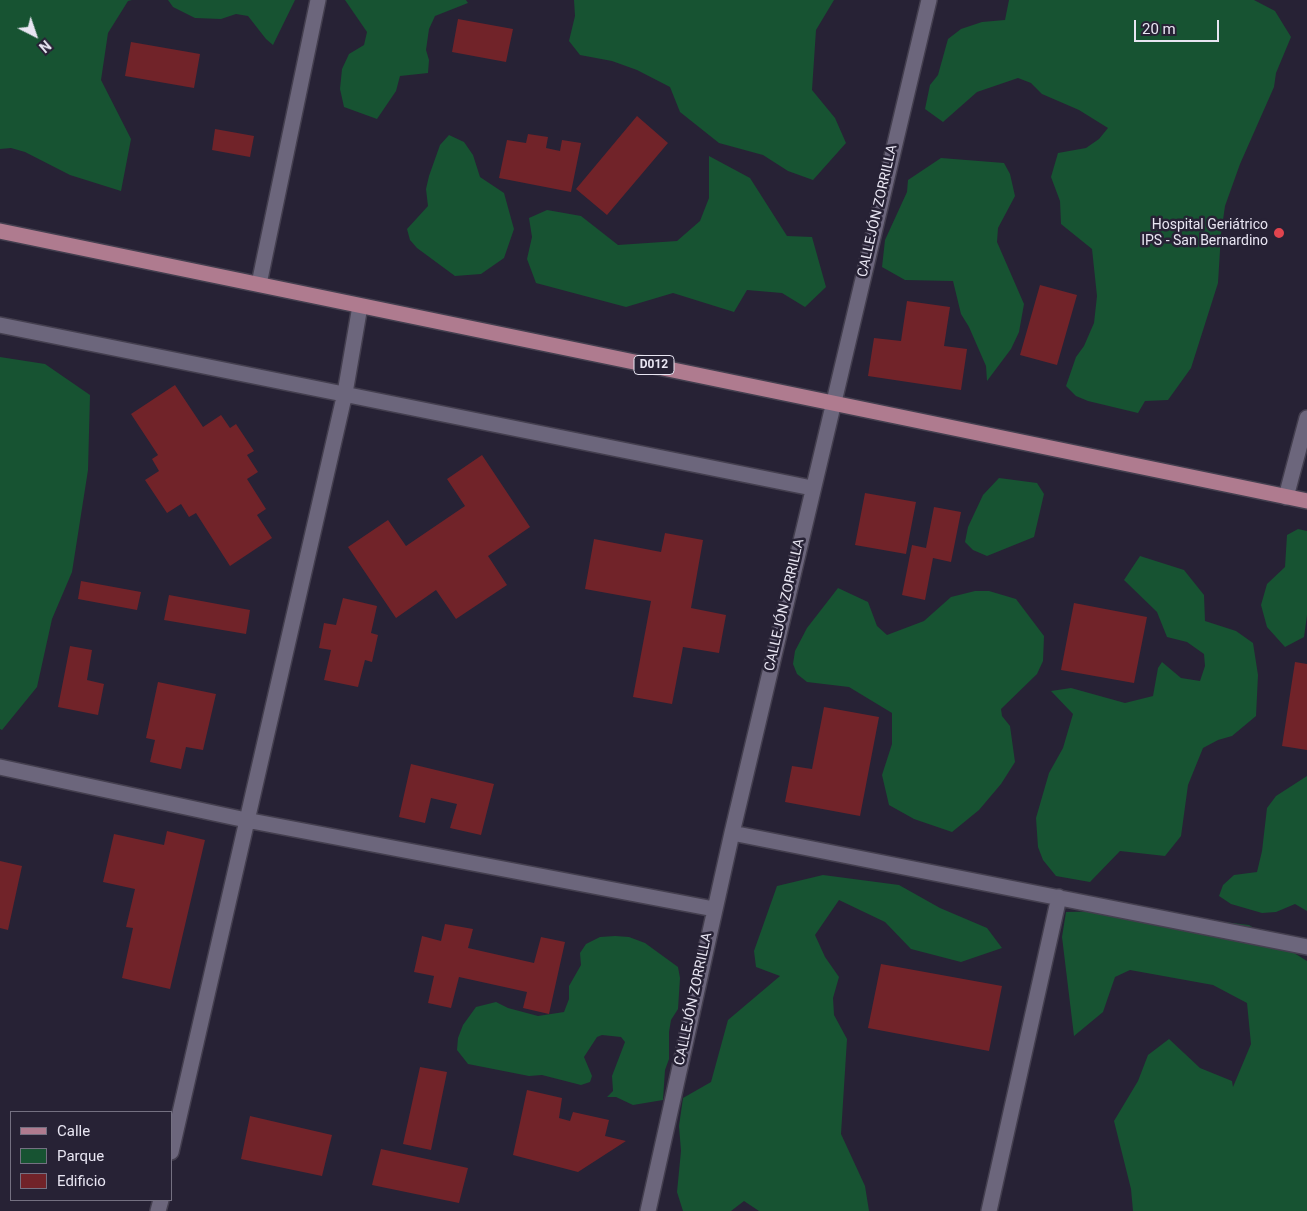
<!DOCTYPE html>
<html>
<head>
<meta charset="utf-8">
<style>
  body { margin:0 }
  #map { position:relative; width:1307px; height:1211px; overflow:hidden; background:#272235; font-family:Roboto,sans-serif }
  canvas { display:block }
  .legend { position:absolute; left:10px; top:1111px; width:162px; height:90px; box-sizing:border-box; background:#272235; border:1px solid #747081; margin:0; padding:6px 9px; list-style:none; font-size:15px; color:#e8e5f2 }
  .legend li { display:flex; align-items:center; gap:10px; height:25px }
  .legend b { width:25px; border:1px solid #747081 }
  .north { position:absolute; left:10px; top:10px; width:50px; height:50px; -webkit-text-stroke:4px #272235; paint-order:stroke; rotate:139deg; font-size:14px; font-weight:700; line-height:20px; text-align:center; color:#e8e5f2 }
  .north::after { content:''; display:block; margin:auto; width:18px; height:22px; background:#e8e5f2; clip-path:polygon(50% 0,100% 100%,50% 72%,0 100%) }
  .scale { position:absolute; left:1134px; top:20px; width:85px; height:22px; box-sizing:border-box; border:2px solid #e8e5f2; border-top:0; padding-left:6px; font-size:15px; line-height:18px; white-space:nowrap; color:#e8e5f2; -webkit-text-stroke:4px #272235; paint-order:stroke }
</style>
</head>
<body>
<div id="map">
<canvas width="1307" height="1211"></canvas>
<ul class="legend">
<li><b style="height:6px;background:#af7b8f"></b>Calle</li>
<li><b style="height:14px;background:#175332"></b>Parque</li>
<li><b style="height:14px;background:#712329"></b>Edificio</li>
</ul>
<div class="north">N</div>
<div class="scale">20 m</div>
</div>
<script>
const context = document.querySelector('canvas').getContext('2d');
context.lineJoin = 'round';
function paint(path, color) { context.fillStyle = color; context.fill(path, 'evenodd'); }
const toPath = rows => new Path2D(rows.map(r => 'M' + r).join(''));
function stroke(path, color, width, dash) { context.strokeStyle = color; context.lineWidth = width; context.lineCap = dash ? 'butt' : 'round'; context.setLineDash(dash || []); context.stroke(path); }
function drawText(font, color, halo, rows, align = 'center') {
  context.font = font + ' Roboto,sans-serif'; context.lineWidth = 5; context.setLineDash([]); context.textBaseline = 'middle'; context.strokeStyle = halo; context.fillStyle = color; for (const [text, x, y, turn = 0] of rows) {
    context.save(); context.translate(x, y); context.rotate((+turn || 0) * Math.PI / 180); context.textAlign = isNaN(turn) ? turn : align; if (halo) context.strokeText(text, 0, 0); context.fillText(text, 0, 0); context.restore();
  }
}
paint(toPath([
  [0,0,132,0,128,1,108,33,101,80,131,139,121,191,70,175,25,152,11,148,0,149],
  [168,0,295,0,273,45,266,39,248,16,236,14,221,19,195,18,173,7],
  [345,0,466,0,468,3,435,16,429,29,426,50,429,60,428,73,400,76,396,91,377,119,344,107,340,89,342,69,349,54,364,45,367,32],
  [574,0,834,0,816,30,812,90,835,118,846,143,813,180,788,171,763,155,719,143,680,112,670,87,637,70,612,61,580,55,569,41,575,16],
  [1009,0,1254,0,1275,11,1291,37,1276,73,1274,87,1240,164,1225,206,1221,234,1218,283,1191,368,1168,400,1145,401,1138,413,1088,401,1076,396,1066,386,1076,357,1084,346,1094,323,1097,296,1092,249,1061,224,1060,201,1051,177,1058,153,1086,148,1099,139,1108,128,1079,110,1042,94,1031,83,1018,78,977,92,943,122,925,109,930,85,938,75,948,39,961,29,982,22,1005,20],
  [449,135,464,142,473,155,480,177,504,193,512,222,514,229,504,258,481,274,455,276,417,248,410,240,407,229,428,206,426,189,429,176,440,145],
  [709,156,750,178,787,236,812,237,826,287,805,307,782,293,747,290,734,312,673,293,626,307,536,283,527,259,532,237,529,218,547,210,581,216,618,245,677,241,700,221,709,198],
  [941,158,1004,163,1010,174,1015,196,998,228,997,242,1024,304,1019,332,1011,349,987,381,986,366,969,327,961,314,953,281,905,280,882,267,885,240,907,192,908,180],
  [0,357,45,364,90,395,88,470,72,572,52,619,37,687,2,730,0,729],
  [999,478,1037,483,1044,494,1034,537,987,556,973,550,965,542,968,527,983,495],
  [1298,529,1307,531,1307,615,1304,637,1285,647,1267,627,1261,605,1267,584,1285,567,1287,535],
  [1140,556,1184,570,1204,595,1205,621,1236,631,1253,643,1258,675,1256,716,1232,736,1218,740,1203,748,1188,785,1181,836,1165,856,1120,851,1090,882,1056,876,1043,860,1038,847,1036,818,1049,773,1063,748,1073,714,1051,691,1071,688,1125,703,1153,696,1158,668,1162,662,1181,678,1200,681,1205,666,1204,654,1187,642,1167,637,1157,612,1124,580],
  [838,588,868,602,877,626,887,635,924,621,951,597,975,591,989,591,1016,599,1044,636,1043,661,1037,674,1001,709,1002,716,1010,726,1015,762,1001,784,979,810,952,832,914,819,889,805,882,775,892,744,892,713,849,687,807,682,797,674,793,664,795,651,807,628],
  [1307,776,1307,911,1295,904,1276,912,1262,913,1231,904,1219,896,1223,885,1234,875,1257,872,1262,851,1267,808,1276,796],
  [823,875,899,885,940,908,987,928,1002,948,961,962,911,949,885,922,839,900,815,935,825,957,839,977,833,998,834,1015,847,1039,841,1134,865,1186,869,1211,759,1211,744,1201,731,1211,683,1211,677,1192,681,1151,679,1126,683,1098,711,1082,728,1020,780,976,756,967,754,951,777,886],
  [1159,910,1190,918,1249,925,1307,961,1307,1211,1133,1211,1131,1189,1114,1121,1138,1081,1148,1055,1169,1039,1200,1068,1232,1081,1233,1087,1251,1044,1247,1003,1213,985,1130,970,1115,977,1103,1012,1074,1036,1062,937,1066,912],
  [615,936,629,937,645,943,678,967,680,978,678,1009,671,1020,669,1032,669,1059,665,1070,663,1100,633,1105,616,1097,607,1097,613,1091,612,1076,625,1042,621,1037,602,1035,597,1037,584,1057,592,1076,590,1082,581,1085,542,1075,529,1076,468,1064,457,1050,458,1038,463,1025,476,1007,496,1002,508,1008,538,1016,564,1012,569,999,569,986,581,965,580,953,586,944,600,937]
]), '#175332');
paint(toPath([
  [458,19,513,29,506,62,452,52],
  [131,42,200,54,194,88,125,76],
  [637,116,668,143,607,215,576,189],
  [215,129,254,136,250,157,212,150],
  [528,134,548,137,546,148,560,151,562,140,581,143,571,192,499,178,507,140,526,143],
  [1040,285,1077,295,1057,365,1020,355],
  [907,301,950,307,944,346,967,349,961,390,868,376,874,338,901,341],
  [175,385,203,427,221,415,230,428,236,424,254,451,247,455,258,472,247,479,266,509,257,515,272,538,230,566,196,513,189,517,181,504,167,513,145,480,159,471,152,459,158,455,131,414],
  [482,455,530,527,488,556,507,585,456,619,436,590,396,618,348,547,388,520,406,546,465,506,447,479],
  [865,493,916,502,906,554,855,545],
  [934,507,961,512,951,562,933,558,925,600,902,595,912,545,926,548],
  [665,533,703,540,691,608,726,615,719,653,683,647,672,704,633,697,651,601,585,589,594,539,661,552],
  [81,581,141,592,137,610,78,599],
  [169,595,250,610,246,634,164,620],
  [343,598,377,606,371,633,378,635,372,662,365,660,358,687,324,680,331,650,319,648,324,623,336,625],
  [1074,603,1147,617,1134,683,1061,670],
  [70,646,92,650,87,680,104,684,98,715,58,707],
  [1295,662,1307,664,1307,750,1282,746],
  [158,682,216,694,203,750,186,747,181,769,150,762,155,740,146,738],
  [824,707,879,717,860,816,785,802,792,766,812,769],
  [411,764,494,784,481,835,450,828,457,804,431,798,425,823,399,817],
  [167,831,205,840,170,989,122,978,133,928,126,927,135,889,103,882,114,834,164,845],
  [0,861,22,866,8,930,0,928],
  [445,924,473,929,468,948,534,963,541,937,565,942,549,1014,523,1008,527,992,459,977,451,1008,428,1003,434,976,414,972,422,936,441,941],
  [881,964,1002,986,989,1051,868,1028],
  [420,1067,447,1072,431,1150,403,1144],
  [527,1090,562,1098,559,1118,570,1121,573,1112,609,1120,605,1136,626,1141,578,1172,513,1155],
  [250,1116,332,1135,322,1176,241,1159],
  [381,1149,468,1168,459,1203,372,1185]
]), '#712329');
const minor = toPath([
  [259,284,318,0],
  [0,325,812,488],
  [1286,497,1307,418],
  [0,767,246,820,714,909],
  [732,833,1307,947],
  [171,1152,345,393,360,306],
  [158,1211,161,1200],
  [648,1211,732,833,929,0],
  [989,1211,1059,897]
]);
const major = toPath([
  [0,231,1307,501]
]);
stroke(minor, '#443f4f', 18);
stroke(major, '#443f4f', 18);
stroke(minor, '#6c667c', 15);
stroke(major, '#af7b8f', 15);
for (const [x, y, r, color] of [
  [1279,233,6,"#e0444e"]
]) { const dot = new Path2D(); dot.arc(x, y, r, 0, 2 * Math.PI); context.fillStyle = color; context.fill(dot); stroke(dot, '#272235', 2); }
for (const [x, y, w] of [
  [654,365,40]
]) { const box = new Path2D(); box.roundRect(x - w / 2, y - 9.5, w, 19, 4); context.fillStyle = '#272235'; context.fill(box); stroke(box, '#e8e5f2', 1); }
drawText('bold 12px', '#e8e5f2', null, [
  ["D012",654,365]
]);
drawText('14px', '#e8e5f2', '#272235', [
  ["CALLEJÓN ZORRILLA",878,211,-77],
  ["CALLEJÓN ZORRILLA",785,605,-77],
  ["CALLEJÓN ZORRILLA",694,999,-78]
]);
drawText('14px', '#e8e5f2', '#272235', [
  ["Hospital Geriátrico",1268,225],
  ["IPS - San Bernardino",1268,241]
], 'right');
</script>
</body>
</html>
